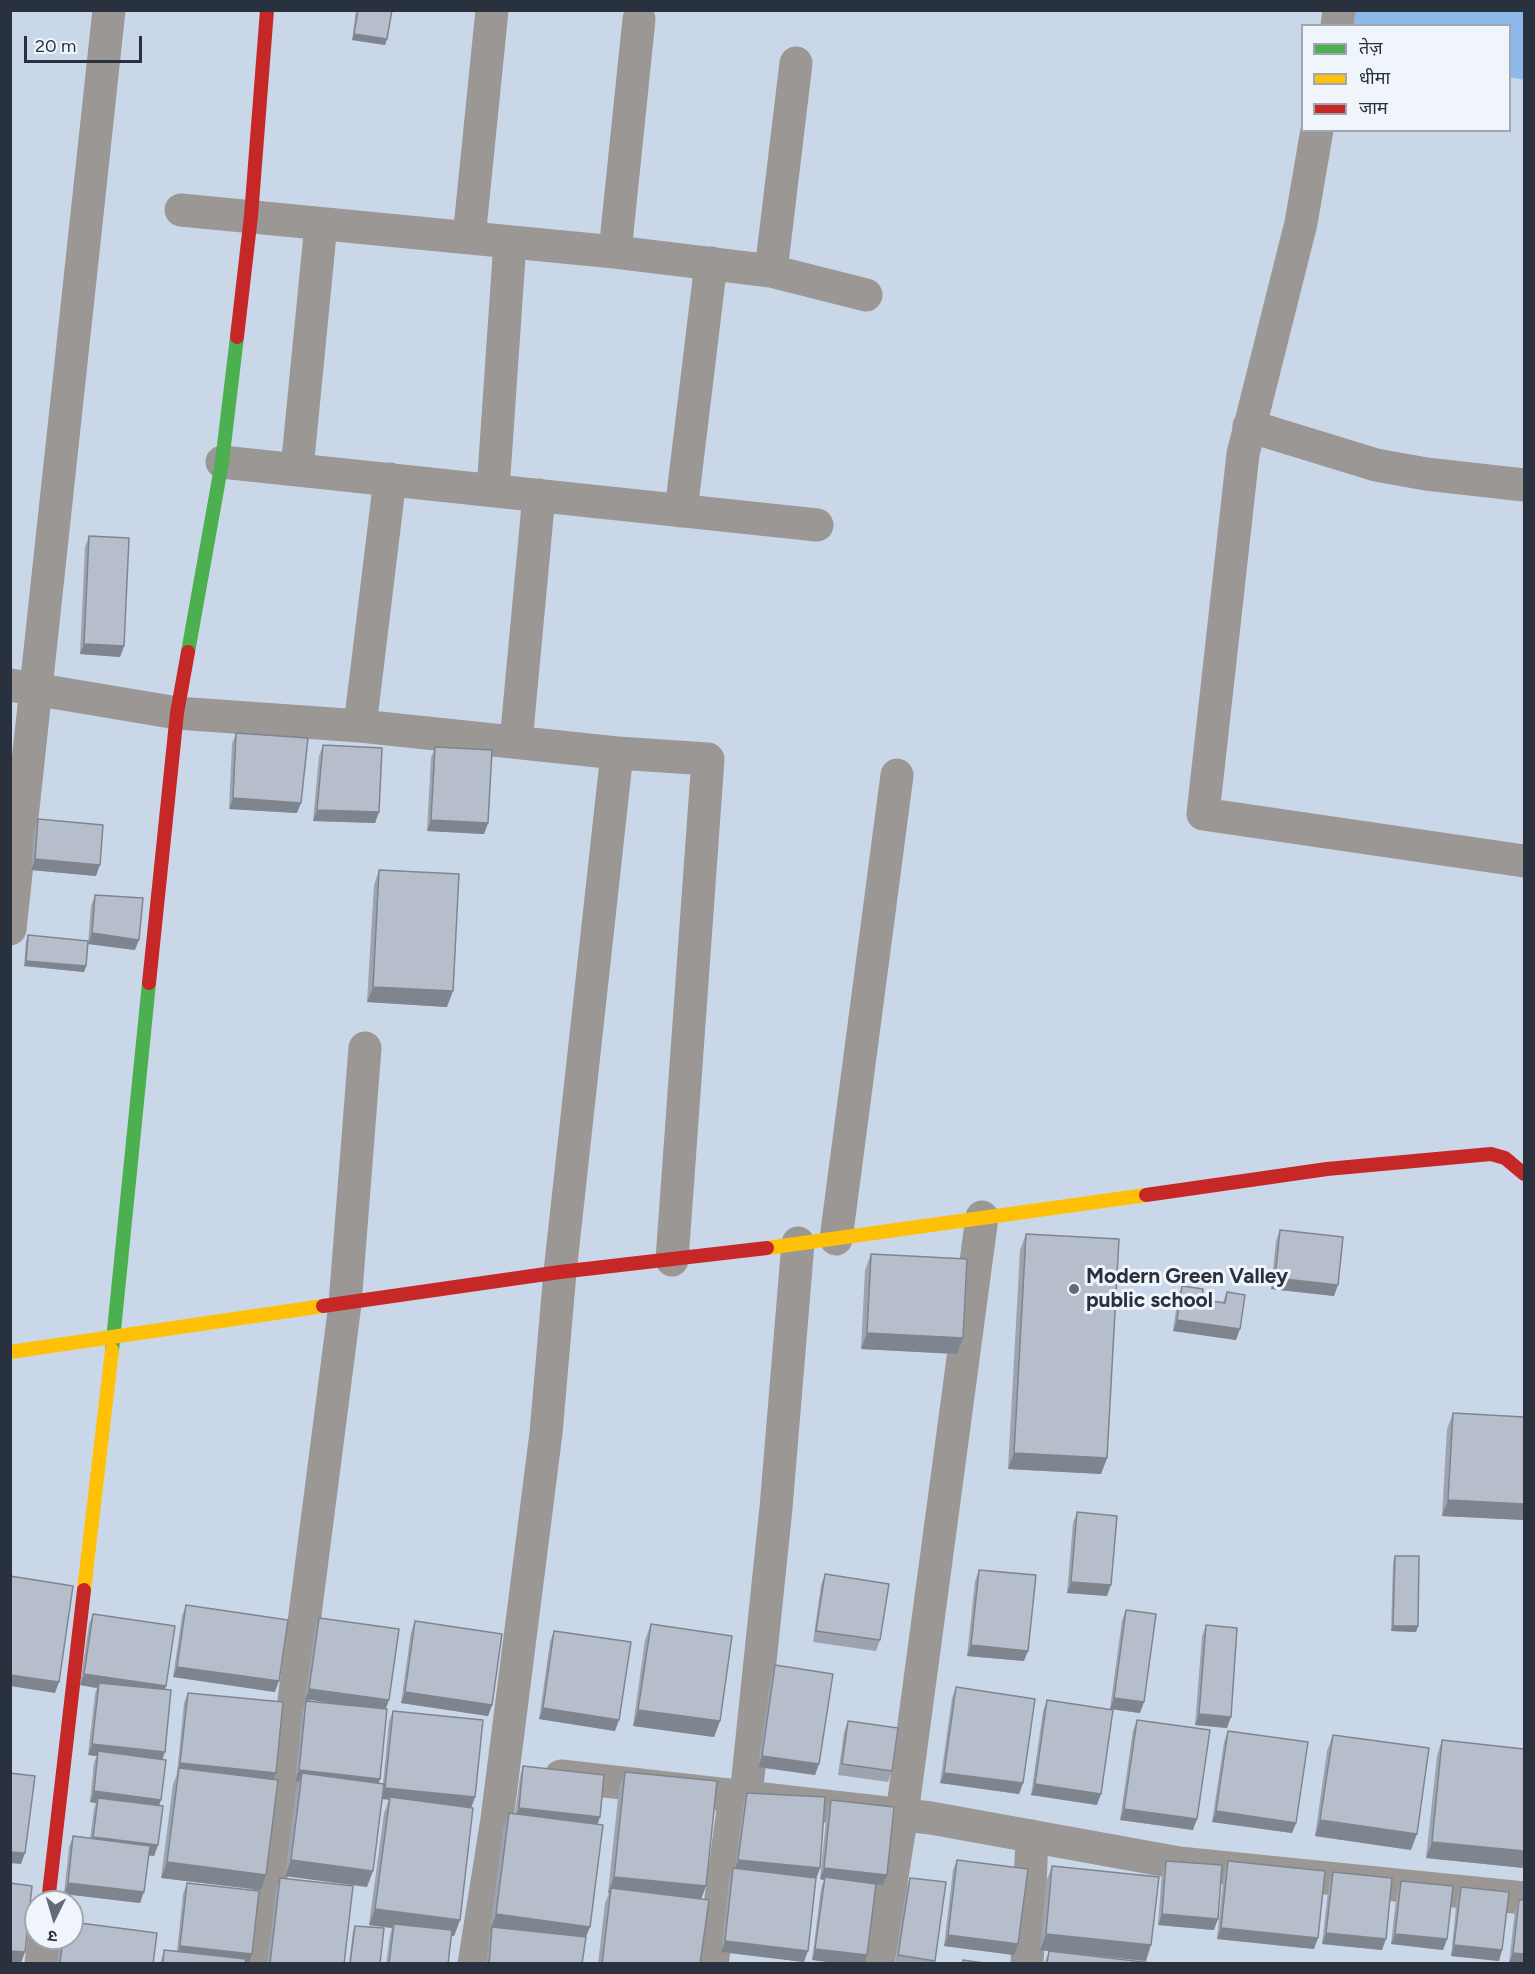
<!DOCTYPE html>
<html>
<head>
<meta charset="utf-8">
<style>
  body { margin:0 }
  #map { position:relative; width:1535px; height:1974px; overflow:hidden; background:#cad7e8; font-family:Figtree,"Noto Sans Devanagari",sans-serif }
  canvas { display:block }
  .frame { position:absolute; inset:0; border:12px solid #28313d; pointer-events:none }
  .legend { position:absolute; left:1301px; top:24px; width:210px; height:108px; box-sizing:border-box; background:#f0f5fc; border:2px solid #a0a7b0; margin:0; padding:8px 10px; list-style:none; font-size:18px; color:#28313d }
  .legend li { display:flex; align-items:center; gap:12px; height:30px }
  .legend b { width:30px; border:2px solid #a0a7b0 }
  .north { position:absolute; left:24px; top:1890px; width:60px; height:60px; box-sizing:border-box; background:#f0f5fc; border:2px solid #a0a7b0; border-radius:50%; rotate:185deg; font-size:16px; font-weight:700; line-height:24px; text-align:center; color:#28313d }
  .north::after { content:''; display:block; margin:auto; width:21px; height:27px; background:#616b79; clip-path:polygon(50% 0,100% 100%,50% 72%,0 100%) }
  .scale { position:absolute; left:24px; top:36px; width:118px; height:27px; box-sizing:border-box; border:3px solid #28313d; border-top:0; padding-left:8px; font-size:18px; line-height:21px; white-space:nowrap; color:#28313d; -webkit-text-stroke:4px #f0f5fc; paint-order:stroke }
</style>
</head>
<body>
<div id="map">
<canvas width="1535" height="1974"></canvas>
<div class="frame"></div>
<ul class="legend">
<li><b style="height:8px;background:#4caf50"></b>तेज़</li>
<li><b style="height:8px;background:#ffc107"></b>धीमा</li>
<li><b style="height:8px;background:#c62828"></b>जाम</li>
</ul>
<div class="north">उ</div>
<div class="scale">20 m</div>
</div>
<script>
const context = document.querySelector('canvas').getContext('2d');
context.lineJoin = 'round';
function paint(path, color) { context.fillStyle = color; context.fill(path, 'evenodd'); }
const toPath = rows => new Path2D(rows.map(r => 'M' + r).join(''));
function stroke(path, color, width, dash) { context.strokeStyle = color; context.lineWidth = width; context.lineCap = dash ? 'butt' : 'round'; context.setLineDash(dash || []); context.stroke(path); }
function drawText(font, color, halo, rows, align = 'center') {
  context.font = font + ' Figtree,sans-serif'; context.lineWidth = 6; context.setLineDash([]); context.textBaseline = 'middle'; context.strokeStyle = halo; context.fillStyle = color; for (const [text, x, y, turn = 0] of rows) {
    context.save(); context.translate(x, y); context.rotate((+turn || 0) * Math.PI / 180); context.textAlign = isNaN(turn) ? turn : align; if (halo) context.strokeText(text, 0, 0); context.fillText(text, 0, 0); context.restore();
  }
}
paint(toPath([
  [1334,11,1524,11,1524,80,1510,77,1510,26,1332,26]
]), '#8db8ea');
stroke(toPath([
  [1337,26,1339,10],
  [1317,130,1301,223,1243,454,1203,814,1524,861],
  [181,210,615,252,771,271,866,295],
  [469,238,492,10],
  [615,252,639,19],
  [771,271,796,63],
  [1249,426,1376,465,1426,474,1524,485],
  [222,462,817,525],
  [297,469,321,224],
  [493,490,510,242],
  [681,511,711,263],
  [10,685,177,713,360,726,617,753,708,759,672,1260],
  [360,726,390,479],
  [516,742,539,495],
  [10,929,109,10],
  [836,1239,897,775],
  [561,1776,931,1818,1179,1863,1524,1898],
  [746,1796,776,1508,798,1243],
  [41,1964,44,1938],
  [260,1964,345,1304,365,1048],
  [474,1964,497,1819,546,1433,560,1272,617,753],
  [712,1964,735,1795],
  [878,1964,902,1814,982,1217],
  [1027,1964,1032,1836]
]), '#9a9794', 33);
stroke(toPath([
  [188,652,222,462,237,337],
  [112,1350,149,983]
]), '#4caf50', 14);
stroke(toPath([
  [767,1248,1146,1195],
  [10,1352,323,1306],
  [84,1590,112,1350]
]), '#ffc107', 14);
stroke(toPath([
  [237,337,251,216,267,10],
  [149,983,177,713,188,652],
  [1146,1195,1327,1169,1491,1154,1505,1158,1524,1174],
  [323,1306,560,1272,767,1248],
  [48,1902,84,1590]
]), '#c62828', 14);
paint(toPath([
  [356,10,392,10,385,45,352,40],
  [89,536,124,646,120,657,80,654,85,547],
  [236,733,297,813,229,809,232,744],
  [323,745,379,812,375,823,313,821,319,756],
  [435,747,488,823,484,834,427,831,431,758],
  [38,819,96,876,31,870,34,830],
  [379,870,447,1007,367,1002,374,885],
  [95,895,135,950,88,944,91,906],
  [28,935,86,966,84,972,24,966,26,941],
  [1280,1230,1334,1296,1271,1289,1276,1241],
  [1026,1234,1107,1458,1101,1474,1008,1469,1020,1250],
  [871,1254,963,1338,957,1354,861,1349,865,1270],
  [1182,1286,1202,1300,1223,1302,1227,1292,1236,1340,1173,1331,1178,1297],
  [1453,1413,1524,1417,1524,1520,1442,1516,1447,1429],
  [1077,1512,1107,1596,1067,1593,1073,1523],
  [1395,1556,1418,1626,1416,1632,1391,1631,1393,1562],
  [979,1570,1024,1661,967,1656,975,1581],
  [825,1574,880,1640,876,1651,813,1642,821,1585],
  [186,1605,275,1692,173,1677,182,1616],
  [1126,1610,1140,1713,1110,1709,1122,1620],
  [93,1614,165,1690,161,1800,159,1805,158,1845,154,1856,148,1855,140,1903,64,1894,69,1847,73,1836,90,1839,94,1809,96,1803,90,1802,94,1762,97,1756,88,1755,95,1694,97,1688,80,1685,89,1624],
  [319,1618,385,1709,380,1779,378,1783,383,1784,389,1721,393,1711,475,1797,471,1808,460,1920,454,1936,451,1935,448,1964,386,1964,390,1935,392,1928,369,1925,384,1813,389,1799,382,1799,367,1887,285,1876,296,1789,299,1782,295,1781,302,1712,306,1701,336,1704,305,1699,315,1628],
  [415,1621,492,1705,488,1716,401,1703,411,1632],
  [651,1624,720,1721,714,1737,633,1726,645,1640],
  [1206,1625,1227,1728,1195,1725,1202,1636],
  [554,1631,615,1731,539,1719,550,1642],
  [775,1665,819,1764,815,1775,758,1767,771,1676],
  [956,1687,1023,1783,1019,1794,940,1783,952,1698],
  [188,1693,276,1773,273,1780,266,1875,261,1890,161,1878,173,1784,177,1774,184,1703],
  [1047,1700,1097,1805,1031,1795,1043,1711],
  [1137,1720,1193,1830,1120,1820,1133,1730],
  [848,1721,892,1771,888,1782,838,1775,844,1732],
  [1228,1731,1296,1823,1292,1833,1212,1822,1224,1742],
  [1333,1735,1411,1850,1315,1836,1327,1751],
  [1442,1740,1524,1749,1524,1868,1426,1858,1437,1756],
  [523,1766,600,1817,597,1825,590,1927,585,1938,582,1964,486,1964,489,1938,491,1930,490,1930,503,1829,509,1813,515,1814,520,1777],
  [625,1772,706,1886,701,1899,700,1964,598,1964,605,1903,609,1893,608,1893,619,1788],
  [747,1793,820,1868,816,1878,804,1962,721,1952,729,1879,733,1868,735,1868,743,1804],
  [831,1800,883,1885,876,1885,812,1960,821,1888,824,1880,820,1879,827,1811],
  [957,1860,1018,1944,1014,1955,944,1946,953,1870],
  [1166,1861,1214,1930,1158,1925,1162,1872],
  [1228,1861,1314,1949,1217,1939,1224,1872],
  [1052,1866,1146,1961,1040,1950,1046,1882],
  [1333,1872,1382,1950,1322,1944,1329,1883],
  [280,1878,344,1964,267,1964,276,1888],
  [910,1878,935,1961,934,1964,895,1964,906,1889],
  [1401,1881,1447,1939,1443,1950,1391,1944,1397,1891],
  [187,1883,252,1954,249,1964,160,1964,164,1950,177,1951,183,1894],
  [1461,1887,1502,1950,1499,1961,1451,1956,1457,1898],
  [1519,1900,1524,1964,1509,1963,1515,1910],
  [355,1926,380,1964,349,1964,353,1931],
  [61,1938,72,1938,153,1964,57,1964],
  [1049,1951,1152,1964,1044,1964]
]), '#9da3af');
paint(toPath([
  [354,34,387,39,385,45,352,40],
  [84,644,124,646,120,657,80,654],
  [233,798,301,803,297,813,229,809],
  [317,810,379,812,375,823,313,821],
  [431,820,488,823,484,834,427,831],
  [35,859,100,865,96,876,31,870],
  [92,933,139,940,135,950,88,944],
  [26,961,86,966,84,972,24,966],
  [373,987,453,991,447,1007,367,1002],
  [1275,1278,1338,1285,1334,1296,1271,1289],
  [1177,1320,1240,1329,1236,1340,1173,1331],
  [867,1333,963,1338,957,1354,861,1349],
  [1014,1453,1107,1458,1101,1474,1008,1469],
  [1448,1500,1524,1504,1524,1520,1442,1516],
  [1071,1582,1111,1585,1107,1596,1067,1593],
  [1393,1626,1418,1626,1416,1632,1391,1631],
  [971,1645,1028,1651,1024,1661,967,1656],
  [177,1667,279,1681,275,1692,173,1677],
  [84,1674,166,1686,163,1697,99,1683,97,1688,80,1685],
  [10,1675,59,1682,55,1693,10,1686],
  [309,1689,389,1700,385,1711,305,1699],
  [405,1692,492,1705,488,1716,401,1703],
  [1114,1698,1144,1702,1140,1713,1110,1709],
  [543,1708,619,1720,615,1731,539,1719],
  [638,1710,720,1721,714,1737,633,1726],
  [1199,1714,1231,1717,1227,1728,1195,1725],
  [92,1744,165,1752,161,1763,98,1751,97,1756,88,1755],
  [762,1756,819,1764,815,1775,758,1767],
  [180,1763,276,1773,272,1784,179,1768,176,1774],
  [299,1770,380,1779,376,1790,302,1773,299,1782,295,1781],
  [944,1773,1023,1783,1019,1794,940,1783],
  [1035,1784,1101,1794,1097,1805,1031,1795],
  [385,1788,475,1797,471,1808,381,1799],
  [94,1791,161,1800,157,1811,98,1798,96,1803,90,1802],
  [519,1808,600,1817,596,1828,515,1819],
  [1124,1809,1197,1819,1193,1830,1120,1820],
  [1216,1811,1296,1823,1292,1833,1212,1822],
  [1320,1820,1417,1834,1411,1850,1315,1836],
  [93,1837,158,1845,154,1856,89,1848],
  [1432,1842,1524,1851,1524,1868,1426,1858],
  [10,1852,25,1853,21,1864,10,1863],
  [291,1860,373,1871,367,1887,285,1876],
  [738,1860,820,1868,816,1879,734,1871],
  [167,1862,266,1875,261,1890,161,1878],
  [824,1868,887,1875,883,1885,824,1880,825,1877,824,1880,820,1879],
  [614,1877,706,1886,700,1902,611,1888,609,1893,608,1893],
  [68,1883,144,1892,140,1903,64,1894],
  [375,1909,460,1920,454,1936,393,1928,394,1924,392,1928,369,1925],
  [496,1914,590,1927,584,1942,492,1927,491,1930,490,1930],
  [1162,1914,1218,1919,1214,1930,1158,1925],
  [1221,1928,1318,1938,1314,1949,1217,1939],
  [1326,1933,1386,1939,1382,1950,1322,1944],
  [1046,1934,1151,1945,1146,1961,1040,1950],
  [1395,1934,1447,1939,1443,1950,1391,1944],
  [948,1935,1018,1944,1014,1955,944,1946],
  [725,1941,808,1951,804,1962,721,1952],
  [1454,1945,1502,1950,1499,1961,1451,1956],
  [180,1946,252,1954,249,1964,233,1964,176,1957],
  [815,1949,867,1955,864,1964,841,1964,812,1960],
  [10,1951,25,1952,21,1963,10,1962],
  [1513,1953,1524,1954,1524,1964,1509,1963]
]), '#7f858f');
const building = toPath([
  [358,10,392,10,387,39,354,34,358,10],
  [89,536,129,538,124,646,84,644,89,536],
  [236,733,308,738,301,803,233,798,236,733],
  [323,745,382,748,379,812,317,810,323,745],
  [435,747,492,750,488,823,431,820,435,747],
  [38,819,103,825,100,865,35,859,38,819],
  [379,870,459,874,453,991,373,987,379,870],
  [95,895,143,898,139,940,92,933,95,895],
  [28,935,88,941,86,966,26,961,28,935],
  [1280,1230,1343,1237,1338,1285,1275,1278,1280,1230],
  [1026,1234,1119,1239,1107,1458,1014,1453,1026,1234],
  [871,1254,967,1259,963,1338,867,1333,871,1254],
  [1182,1286,1203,1289,1202,1300,1225,1303,1227,1292,1245,1295,1240,1329,1177,1320,1182,1286],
  [1453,1413,1524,1417,1524,1504,1448,1500,1453,1413],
  [1077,1512,1117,1516,1111,1585,1071,1582,1077,1512],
  [1395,1556,1419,1556,1418,1626,1393,1626,1395,1556],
  [979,1570,1036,1575,1028,1651,971,1645,979,1570],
  [825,1574,889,1584,880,1640,816,1631,825,1574],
  [10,1576,73,1586,59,1682,10,1675,10,1576],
  [186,1605,288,1620,279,1681,177,1667,186,1605],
  [1126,1610,1156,1614,1144,1702,1114,1698,1126,1610],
  [93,1614,175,1626,166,1686,84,1674,93,1614],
  [319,1618,399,1629,389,1700,309,1689,319,1618],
  [415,1621,502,1634,492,1705,405,1692,415,1621],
  [651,1624,732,1636,720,1721,638,1710,651,1624],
  [1206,1625,1237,1628,1231,1717,1199,1714,1206,1625],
  [554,1631,631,1642,619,1720,543,1708,554,1631],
  [775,1665,833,1674,819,1764,762,1756,775,1665],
  [99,1683,171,1690,165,1752,92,1744,99,1683],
  [956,1687,1035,1699,1023,1783,944,1773,956,1687],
  [188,1693,283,1702,276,1773,180,1763,188,1693],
  [1047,1700,1113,1710,1101,1794,1035,1784,1047,1700],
  [306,1701,387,1709,380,1779,299,1770,306,1701],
  [393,1711,483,1720,475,1797,385,1788,393,1711],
  [1137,1720,1210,1730,1197,1819,1124,1809,1137,1720],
  [848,1721,898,1728,892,1771,842,1764,848,1721],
  [1228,1731,1308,1742,1296,1823,1216,1811,1228,1731],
  [1333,1735,1429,1748,1417,1834,1320,1820,1333,1735],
  [1442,1740,1524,1749,1524,1851,1432,1842,1442,1740],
  [98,1751,166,1760,161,1800,94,1791,98,1751],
  [523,1766,604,1775,600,1817,519,1808,523,1766],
  [179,1768,278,1780,266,1875,167,1862,179,1768],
  [625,1772,717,1781,706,1886,614,1877,625,1772],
  [10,1773,35,1776,25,1853,10,1852,10,1773],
  [302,1773,384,1784,373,1871,291,1860,302,1773],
  [747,1793,825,1797,820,1868,738,1860,747,1793],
  [390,1797,473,1808,460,1920,375,1909,390,1797],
  [98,1798,163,1806,158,1845,93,1837,98,1798],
  [831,1800,894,1807,887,1875,824,1868,831,1800],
  [509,1813,603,1825,590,1927,496,1914,509,1813],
  [73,1836,150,1846,144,1892,68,1883,73,1836],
  [957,1860,1028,1869,1018,1944,948,1935,957,1860],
  [1166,1861,1222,1865,1218,1919,1162,1914,1166,1861],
  [1228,1861,1325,1871,1318,1938,1221,1928,1228,1861],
  [1052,1866,1159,1877,1151,1945,1046,1934,1052,1866],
  [733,1868,816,1878,808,1951,725,1941,733,1868],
  [1333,1872,1392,1878,1386,1939,1326,1933,1333,1872],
  [825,1877,876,1884,867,1955,815,1949,825,1877],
  [280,1878,353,1886,344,1964,270,1964,280,1878],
  [910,1878,946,1882,935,1961,898,1955,910,1878],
  [1401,1881,1453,1886,1447,1939,1395,1934,1401,1881],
  [10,1883,32,1886,25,1952,10,1951,10,1883],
  [187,1883,259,1891,252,1954,180,1946,187,1883],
  [1461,1887,1509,1892,1502,1950,1454,1945,1461,1887],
  [611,1888,709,1900,700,1964,602,1964,611,1888],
  [1519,1900,1524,1900,1524,1954,1513,1953,1519,1900],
  [72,1922,157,1933,153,1964,60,1964,63,1938,72,1938,72,1922],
  [394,1924,452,1930,448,1964,389,1964,394,1924],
  [355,1926,384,1928,380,1964,350,1964,355,1926],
  [492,1927,586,1937,582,1964,489,1964,492,1927],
  [164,1950,246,1959,245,1964,163,1964,164,1950],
  [1049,1951,1152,1963,1047,1964,1049,1951],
  [963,1960,991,1964,963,1964,963,1960]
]);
paint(building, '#b6becc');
stroke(building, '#7f858f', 1.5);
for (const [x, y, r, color] of [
  [1074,1289,6,"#616b79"]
]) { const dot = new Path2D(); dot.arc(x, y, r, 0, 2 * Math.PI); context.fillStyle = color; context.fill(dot); stroke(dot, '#f0f5fc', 2); }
drawText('bold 21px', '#28313d', '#f0f5fc', [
  ["Modern Green Valley",1086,1277],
  ["public school",1086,1301]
], 'left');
</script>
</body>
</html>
